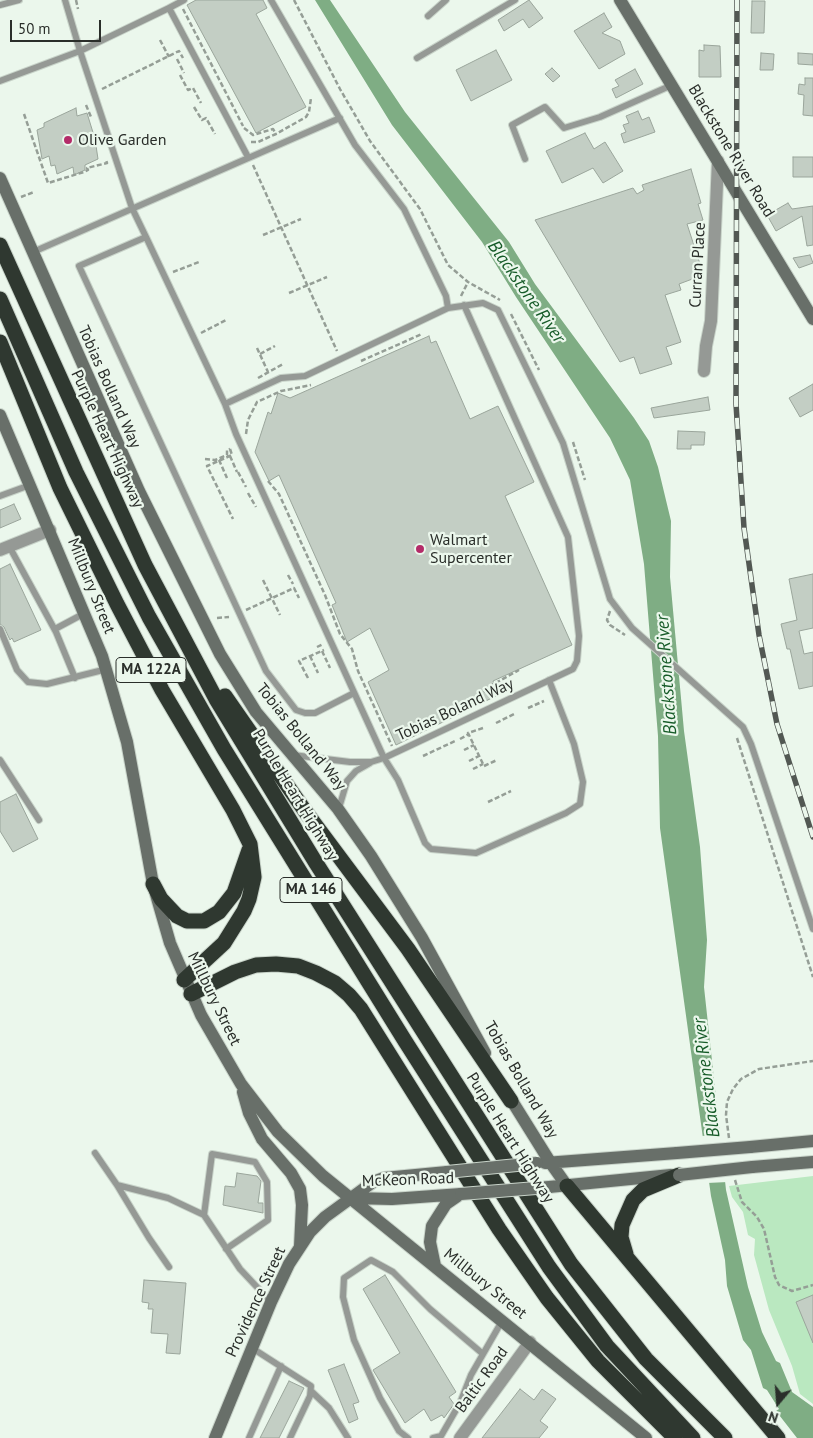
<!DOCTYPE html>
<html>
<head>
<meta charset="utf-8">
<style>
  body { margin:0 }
  #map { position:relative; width:813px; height:1438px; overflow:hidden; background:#ebf7ec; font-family:"PT Sans",sans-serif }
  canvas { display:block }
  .north { position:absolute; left:753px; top:1378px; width:50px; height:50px; -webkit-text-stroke:4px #ebf7ec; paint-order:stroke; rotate:198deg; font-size:14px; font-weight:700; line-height:20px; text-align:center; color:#2a2e2a }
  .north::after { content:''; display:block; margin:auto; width:18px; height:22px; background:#2a2e2a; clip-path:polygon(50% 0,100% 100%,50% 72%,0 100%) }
  .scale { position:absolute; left:10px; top:20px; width:91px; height:22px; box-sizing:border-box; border:2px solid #2a2e2a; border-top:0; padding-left:6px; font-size:15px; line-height:18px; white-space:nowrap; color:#2a2e2a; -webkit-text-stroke:4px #ebf7ec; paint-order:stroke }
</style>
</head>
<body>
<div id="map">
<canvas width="813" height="1438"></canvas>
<div class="north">N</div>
<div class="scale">50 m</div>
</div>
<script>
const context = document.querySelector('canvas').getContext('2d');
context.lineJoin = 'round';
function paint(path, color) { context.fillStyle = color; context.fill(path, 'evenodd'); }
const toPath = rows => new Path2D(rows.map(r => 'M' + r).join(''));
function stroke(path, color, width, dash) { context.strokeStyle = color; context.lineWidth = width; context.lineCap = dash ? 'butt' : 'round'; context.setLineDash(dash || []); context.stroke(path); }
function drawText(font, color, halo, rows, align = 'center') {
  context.font = font + ' "PT Sans",sans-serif'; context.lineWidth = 4.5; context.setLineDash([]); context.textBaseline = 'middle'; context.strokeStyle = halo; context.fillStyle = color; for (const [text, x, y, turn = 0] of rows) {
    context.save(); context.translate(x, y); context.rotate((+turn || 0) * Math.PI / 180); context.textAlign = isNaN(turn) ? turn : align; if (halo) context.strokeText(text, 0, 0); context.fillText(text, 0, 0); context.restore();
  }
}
paint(toPath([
  [813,1176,813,1404,800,1394,792,1366,769,1310,754,1255,755,1239,748,1235,743,1212,732,1197,729,1186]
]), '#bae8c0');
paint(toPath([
  [315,0,330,0,405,112,509,242,535,284,634,418,649,441,658,467,671,521,670,577,684,731,700,847,707,940,704,987,726,1190,748,1287,762,1332,776,1361,780,1363,792,1392,813,1407,813,1438,797,1438,776,1411,779,1409,767,1390,763,1388,751,1350,743,1340,727,1286,725,1260,711,1196,660,828,658,736,644,564,630,480,610,438,516,297,482,242,392,125]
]), '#7fad84');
paint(toPath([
  [722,1135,728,1182,707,1183,701,1136]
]), '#ebf7ec');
const building = toPath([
  [196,0,263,0,267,8,256,14,306,107,256,133,187,5,196,0],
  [529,0,543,18,529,28,523,19,504,31,498,20,529,0],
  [752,1,765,1,764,33,751,33,752,1],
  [604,13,612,27,602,33,620,41,625,54,599,69,574,31,604,13],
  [704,45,720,46,721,77,699,77,699,50,704,51,704,45],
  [496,50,512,80,471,101,456,70,496,50],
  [761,53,774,54,773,70,760,70,761,53],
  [798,53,813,54,813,65,798,64,798,53],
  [552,68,560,76,553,82,545,74,552,68],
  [635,69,643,84,616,98,612,89,619,86,615,80,635,69],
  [805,78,813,78,813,116,803,115,804,95,798,94,799,84,805,85,805,78],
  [76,108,77,116,87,113,95,139,98,159,85,165,85,170,74,175,73,167,57,174,55,165,51,166,49,156,42,159,37,130,44,127,44,123,76,108],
  [638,111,642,120,649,117,655,132,624,143,621,134,626,132,623,125,629,123,626,116,638,111],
  [585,133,594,149,605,142,623,171,603,183,593,168,562,183,546,151,585,133],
  [793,157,813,157,813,177,793,177,793,157],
  [691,169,701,203,698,204,703,220,687,224,701,267,693,270,695,278,679,284,681,290,665,295,681,342,666,347,672,364,640,374,634,357,620,362,535,220,633,188,637,194,644,190,642,185,691,169],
  [788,203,792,209,813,206,813,245,807,246,802,216,776,231,767,215,788,203],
  [810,255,813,263,799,268,793,258,810,255],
  [429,336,431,343,436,341,470,419,498,406,534,482,505,496,572,645,493,681,498,695,396,745,368,682,389,670,370,628,347,642,332,605,336,603,279,475,269,481,255,452,268,412,271,414,278,393,290,398,429,336],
  [813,384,813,410,800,417,789,398,813,384],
  [708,397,710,410,654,418,651,408,708,397],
  [678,431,705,432,704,445,691,445,691,449,677,449,678,431],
  [14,504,21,519,0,528,0,510,14,504],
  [10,564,41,630,14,642,12,638,10,640,4,627,0,624,0,569,10,564],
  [813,574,813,628,799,631,804,654,813,652,813,686,799,689,790,649,787,649,781,624,797,620,789,579,813,574],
  [16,794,38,839,13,852,0,831,0,802,16,794],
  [237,1173,257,1176,261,1181,258,1203,263,1203,263,1213,223,1205,225,1186,235,1187,237,1173],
  [385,1275,456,1392,449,1397,454,1404,444,1418,442,1415,431,1421,424,1409,405,1423,373,1370,400,1353,363,1289,385,1275],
  [144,1280,186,1283,180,1354,166,1353,168,1334,151,1333,153,1309,148,1309,149,1303,142,1302,144,1280],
  [813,1295,813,1343,796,1302,813,1295],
  [344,1364,359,1402,353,1404,358,1419,349,1423,328,1370,344,1364],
  [289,1381,304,1388,279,1438,260,1438,289,1381],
  [520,1389,534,1400,542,1389,556,1399,540,1421,548,1427,539,1438,482,1438,520,1389]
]);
paint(building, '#c3cec4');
stroke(building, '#9aa59b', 1);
const lane = toPath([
  [65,0,80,51,169,8,248,157],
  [271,0,355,145,404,209,446,296,448,308],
  [0,5,19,0],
  [169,8,184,0],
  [428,16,446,0],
  [417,58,515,0],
  [0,81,80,51,132,208,146,237,79,266,266,671,296,710,305,713,315,713,354,693],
  [525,159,512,125,545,107,564,128,600,117,672,85],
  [146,237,225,404],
  [33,252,340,118],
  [0,496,30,485],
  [9,546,56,632,75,678],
  [0,629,17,670,28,682,47,684,107,669],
  [55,629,85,613],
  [549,680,574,744,583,782,580,804,566,813,476,853,431,849,425,843,398,780,384,758,236,434,225,404,281,378,305,376,448,308,483,303,498,310,563,443,610,599,632,628,743,727,751,744,813,929],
  [293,755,350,762,371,762,384,758,573,669,577,661,579,636,568,537,464,305],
  [0,760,39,820],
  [339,808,347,781,356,771,370,763],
  [95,1153,117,1185],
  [204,1215,212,1154,255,1162,267,1182,268,1220,226,1249],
  [169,1267,149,1238,117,1185,168,1198,204,1215,240,1269,271,1302],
  [252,1348,311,1386,310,1396,290,1438],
  [312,1392,329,1408,348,1438],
  [249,1438,281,1366],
  [408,1438,399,1431,380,1398,354,1340,343,1297,344,1278,371,1260,393,1272,430,1309,483,1354],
  [433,1438,441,1436,460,1403,471,1375,502,1321]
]);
const street = toPath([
  [704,371,706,346,711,321,718,161],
  [0,550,50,530],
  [460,1438,530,1342]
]);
const secondary = toPath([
  [620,0,813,319],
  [0,178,139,491,220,654,256,712,338,809,371,856,422,938,485,1053],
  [0,415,102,656,127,742,153,884,170,943,201,1015,241,1084,278,1132,323,1176,646,1438],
  [243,1092,249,1113,262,1139,291,1173,300,1189,302,1205,300,1246],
  [507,1093,550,1162,567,1186],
  [750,1147,813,1141],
  [545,1163,677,1153],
  [752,1167,813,1162],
  [549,1187,671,1175],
  [352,1198,392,1199,461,1194],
  [435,1266,430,1242,432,1226,446,1204,459,1195],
  [215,1438,271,1302,289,1264,310,1232,325,1217,373,1182,384,1178,447,1172]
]);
const highway = toPath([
  [0,245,145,565,216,699,316,863,571,1264,646,1359,725,1438],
  [0,299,76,472,149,617,224,749,405,1041,549,1267,607,1346,693,1438],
  [0,342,60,488,117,604,162,690,233,810,250,844,254,877,249,899,244,911,224,943,184,980],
  [225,696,305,811,408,949,511,1101],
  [153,884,161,899,177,916,187,921,204,921,219,912,234,893,249,850],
  [191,994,235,972,256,965,276,964,298,966,316,973,335,983,349,995,361,1009,499,1229,547,1298,598,1361,675,1438],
  [567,1186,778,1438],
  [626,1254,621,1237,622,1225,633,1200,643,1190,679,1175]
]);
stroke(lane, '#c8d3c9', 8);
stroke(street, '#c8d3c9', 14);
stroke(secondary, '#c8d3c9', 14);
stroke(highway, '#c8d3c9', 17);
stroke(toPath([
  [76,0,78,9],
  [294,0,340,89,370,141,420,209,448,265,468,282,500,300],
  [183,9,243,126],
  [160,40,169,57],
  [177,59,184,73],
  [180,75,188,90,193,88,201,103],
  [102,89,179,51,183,58],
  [86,105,91,117],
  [194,107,202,120,206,118,215,134],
  [24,114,48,183,84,172,88,170,87,168,107,163,106,160],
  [244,128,253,135,273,129,276,134],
  [251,142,258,142,276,134,306,117,309,112,311,98],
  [253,165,337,351],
  [21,197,34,192],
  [263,235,301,219],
  [173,272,199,262],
  [289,293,327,277],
  [461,296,468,282],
  [511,314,539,370],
  [201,333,226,320],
  [257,348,268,372],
  [260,354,275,346],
  [361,361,422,334],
  [258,378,283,364],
  [246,434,248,420,257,402,281,391,311,385],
  [573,442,585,480],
  [230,449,232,455,207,466,233,519],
  [230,456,237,472],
  [205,459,215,460,227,455,227,450,230,449],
  [219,460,227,478],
  [238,472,246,487],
  [268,481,279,494,325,595,340,634,352,649,358,671,392,746],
  [248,493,256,507],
  [288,575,293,584],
  [263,580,280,615],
  [246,610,294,588,299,598],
  [610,611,607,620,610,625,625,635],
  [217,618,229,617],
  [317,647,323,644],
  [322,651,330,668],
  [310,656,318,673],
  [308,678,299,661,324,650],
  [468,708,490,686,519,670],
  [528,708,544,701],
  [496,723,514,714],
  [483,728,468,733,484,766,497,760],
  [737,738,813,977],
  [460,739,469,734],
  [464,750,474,745],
  [423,756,455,741],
  [469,761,479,756],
  [473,769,483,764],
  [488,802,511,791],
  [729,1138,726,1115,727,1102,733,1089,741,1079,759,1069,813,1061],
  [735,1180,742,1202,757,1217,764,1229,775,1277,779,1285,792,1291,813,1285]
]), '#959e96', 2.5, [5, 2.5]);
stroke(lane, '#959995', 6);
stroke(street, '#959995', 12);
stroke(secondary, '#686f69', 12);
stroke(highway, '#2f3830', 15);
const rail = toPath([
  [737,0,736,404,744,528,759,635,777,724,813,837]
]);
stroke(rail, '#525853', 5.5);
stroke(rail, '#ebf7ec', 4, [11]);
const secondaryBridge = toPath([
  [677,1153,750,1147],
  [447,1172,537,1163],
  [679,1175,752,1167],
  [461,1194,549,1187]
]);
stroke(secondaryBridge, '#c8d3c9', 14, []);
stroke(secondaryBridge, '#686f69', 12);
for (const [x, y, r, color] of [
  [68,140,5,"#b42b69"],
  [420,549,5,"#b42b69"]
]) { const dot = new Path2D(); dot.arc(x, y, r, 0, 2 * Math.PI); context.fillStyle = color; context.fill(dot); stroke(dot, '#ebf7ec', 2); }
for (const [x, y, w] of [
  [151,670,70],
  [311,890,62]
]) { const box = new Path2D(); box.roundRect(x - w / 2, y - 12.5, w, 25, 4); context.fillStyle = '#ebf7ec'; context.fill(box); stroke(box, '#2a2e2a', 1); }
drawText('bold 15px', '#2a2e2a', null, [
  ["MA 122A",151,670],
  ["MA 146",311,890]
]);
drawText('16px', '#2a2e2a', '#ebf7ec', [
  ["Olive Garden",78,140],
  ["Walmart",430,540],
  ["Supercenter",430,558]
], 'left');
drawText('16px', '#2a2e2a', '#ebf7ec', [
  ["Blackstone River Road",731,151,59],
  ["Curran Place",698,265,-87],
  ["Tobias Bolland Way",109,387,66],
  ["Purple Heart Highway",107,439,65],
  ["Millbury Street",91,586,68],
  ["Tobias Boland Way",455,710,-25],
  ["Tobias Bolland Way",301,737,51],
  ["Purple Heart Highway",295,795,59],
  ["Millbury Street",214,999,64],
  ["Tobias Bolland Way",521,1080,60],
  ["Purple Heart Highway",510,1138,58],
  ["McKeon Road",408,1180,-2],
  ["Millbury Street",485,1284,39],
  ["Providence Street",256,1302,-65],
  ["Baltic Road",482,1380,-54]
]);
drawText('italic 18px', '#165b28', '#ebf7ec', [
  ["Blackstone River",526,292,55],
  ["Blackstone River",667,675,-94],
  ["Blackstone River",707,1078,-97]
]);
</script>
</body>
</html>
